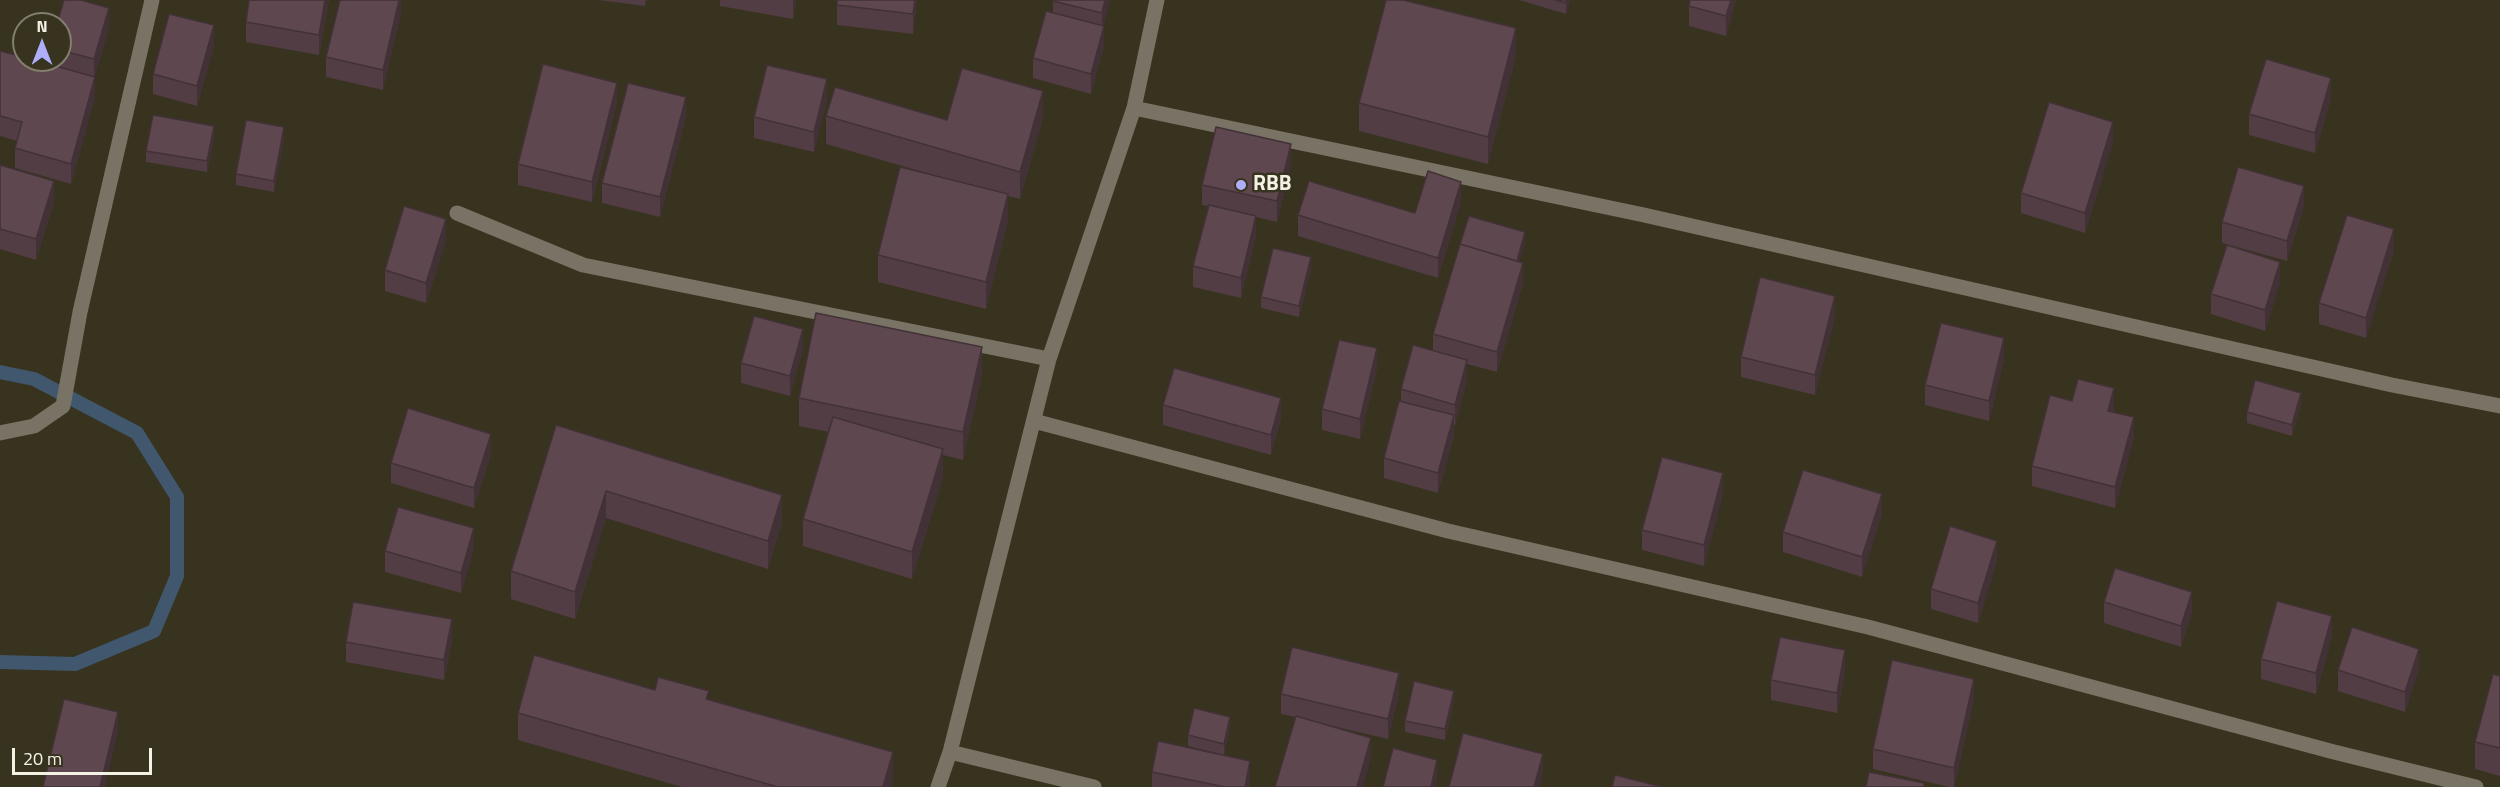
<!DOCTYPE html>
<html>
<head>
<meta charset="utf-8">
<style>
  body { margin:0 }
  #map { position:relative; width:2500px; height:787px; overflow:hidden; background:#37331f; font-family:"Titillium Web",sans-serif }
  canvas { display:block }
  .north { position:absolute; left:12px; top:12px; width:60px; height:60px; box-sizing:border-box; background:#37331f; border:2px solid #837f6e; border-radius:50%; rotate:0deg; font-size:16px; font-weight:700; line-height:24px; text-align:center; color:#f4f1e5 }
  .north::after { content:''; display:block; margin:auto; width:21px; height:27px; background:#aeaefa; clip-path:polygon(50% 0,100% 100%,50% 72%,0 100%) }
  .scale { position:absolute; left:12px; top:748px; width:140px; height:27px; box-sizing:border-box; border:3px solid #f4f1e5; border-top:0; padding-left:8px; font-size:18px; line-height:21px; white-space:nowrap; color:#f4f1e5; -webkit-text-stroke:4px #37331f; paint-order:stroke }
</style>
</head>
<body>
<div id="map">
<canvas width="2500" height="787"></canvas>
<div class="north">N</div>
<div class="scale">20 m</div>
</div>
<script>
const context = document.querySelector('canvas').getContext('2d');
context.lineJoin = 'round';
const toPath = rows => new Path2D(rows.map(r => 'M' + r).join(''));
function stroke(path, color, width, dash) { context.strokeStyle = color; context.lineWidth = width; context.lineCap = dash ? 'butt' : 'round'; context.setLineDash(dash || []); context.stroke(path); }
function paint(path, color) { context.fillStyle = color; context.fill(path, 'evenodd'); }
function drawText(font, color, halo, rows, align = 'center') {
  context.font = font + ' "Titillium Web",sans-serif'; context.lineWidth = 5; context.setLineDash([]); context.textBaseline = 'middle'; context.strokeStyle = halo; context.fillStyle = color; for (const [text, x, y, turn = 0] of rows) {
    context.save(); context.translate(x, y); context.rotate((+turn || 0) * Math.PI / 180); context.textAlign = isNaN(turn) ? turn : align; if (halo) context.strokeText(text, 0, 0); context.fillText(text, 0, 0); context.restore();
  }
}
stroke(toPath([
  [0,372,34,379,137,433,177,497,177,576,154,631,75,664,0,662]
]), '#40576e', 14);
stroke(toPath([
  [1134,108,1644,215,2392,385,2500,406],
  [457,213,583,265,1049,359],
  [1034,421,1448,531,1868,627,2334,752,2476,787],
  [0,433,34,426,63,406,80,312,152,0],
  [950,752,1094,787],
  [938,787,950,752,1049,359,1134,108,1157,0]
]), '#797366', 15);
paint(toPath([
  [249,0,329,0,319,55,246,42,246,22],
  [401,0,401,13,383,90,326,77,326,57],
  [598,0,646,0,645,6],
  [720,0,796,0,793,19,720,6],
  [917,0,913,34,837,25,837,5],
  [1053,0,1110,0,1103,26,1104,46,1091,94,1033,78,1033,58,1053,13],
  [1519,0,1570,0,1566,14],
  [1690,0,1736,0,1726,36,1689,26,1689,6],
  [60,24,109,29,94,77,95,97,71,184,15,168,15,148,17,141,0,136,0,51,50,65,50,60,60,60],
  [214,46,197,106,153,94,153,74],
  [1516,56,1488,164,1359,131,1359,103],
  [2331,98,2315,153,2249,135,2249,114],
  [827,100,814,152,754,138,754,117],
  [617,103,592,202,518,185,518,164],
  [826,116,947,120,1043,118,1020,199,1008,196,1008,221,986,309,878,282,878,255,944,178,826,144],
  [686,117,660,217,602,203,602,183],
  [214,137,207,172,146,162,146,151],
  [284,138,274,192,236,185,236,174],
  [2113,142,2085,233,2021,213,2021,193],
  [0,165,54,202,36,260,0,249],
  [1291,165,1277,222,1256,217,1256,236,1241,298,1193,287,1193,266,1208,206,1202,205,1202,185],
  [1461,202,1438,278,1298,236,1298,215,1415,213],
  [2304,206,2287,261,2222,243,2222,222],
  [446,240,426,303,385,291,385,270],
  [1525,243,1519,261,1523,283,1497,372,1467,364,1467,380,1455,425,1454,425,1454,436,1438,493,1384,478,1384,458,1401,401,1401,389,1433,351,1433,334],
  [2394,250,2366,338,2319,324,2319,303],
  [1311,268,1299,317,1261,308,1261,297],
  [2280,282,2265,331,2211,314,2211,294],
  [1835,316,1815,395,1741,377,1741,357],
  [803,349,790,396,741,383,741,363],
  [2004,359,1989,421,1925,405,1925,385],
  [1377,369,1360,439,1322,430,1322,409],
  [982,374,963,460,943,455,943,477,912,579,803,546,803,519,829,432,799,426,799,398],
  [2301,404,2292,436,2247,423,2247,412],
  [1163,405,1281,418,1271,455,1163,425],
  [2114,409,2114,412,2134,437,2115,508,2032,486,2032,466],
  [556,425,782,522,768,569,606,518,575,619,511,599,511,571],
  [491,454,474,508,391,483,391,463],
  [1723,493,1704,566,1642,550,1642,530],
  [1882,514,1862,577,1783,552,1783,532],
  [474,549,461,593,385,572,385,551],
  [1997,561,1978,623,1931,609,1931,589],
  [2104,602,2192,612,2181,647,2104,623],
  [2332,637,2316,694,2261,679,2261,659],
  [452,640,444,680,346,662,346,642],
  [2419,669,2405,712,2338,691,2338,670],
  [1845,671,1837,713,1771,700,1771,680],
  [2500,676,2500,776,2475,769,2475,742],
  [655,690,709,700,893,780,891,787,682,787,518,740,518,713],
  [1399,693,1388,739,1324,724,1371,758,1295,717,1281,714,1281,694],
  [1974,699,1954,787,1949,787,1873,769,1873,749],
  [1454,701,1445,740,1405,732,1405,721],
  [1230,728,1224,755,1188,746,1188,735],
  [1152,772,1250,781,1249,787,1152,787]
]), '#513d43');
paint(toPath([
  [325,0,329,0,319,55,319,35],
  [399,0,401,0,401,13,383,90,383,70],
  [793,0,796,0,793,19],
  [915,0,917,0,913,34,913,14],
  [1105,0,1110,0,1102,33,1102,13],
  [1566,0,1570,0,1566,14],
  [1731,0,1736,0,1726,36,1726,16],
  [109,8,109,29,94,80,94,59],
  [214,25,214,46,197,106,197,86],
  [1104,26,1104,46,1091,94,1091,74],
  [1516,28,1516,56,1488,164,1488,137],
  [95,77,95,97,71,184,71,164],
  [2331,78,2331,98,2315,153,2315,133],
  [827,79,827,100,814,152,814,132],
  [617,83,617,103,592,202,592,182],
  [1043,91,1043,118,1020,199,1020,172],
  [686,97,686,117,660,217,660,197],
  [2113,122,2113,142,2085,233,2085,213],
  [214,126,214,137,207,172,207,161],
  [284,127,284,138,274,192,274,181],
  [1291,144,1291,165,1277,222,1277,201],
  [54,181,54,202,36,260,36,239],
  [1461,182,1461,202,1438,278,1438,258],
  [2304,186,2304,206,2287,261,2287,241],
  [1008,194,1008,221,986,309,986,282],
  [1256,216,1256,236,1241,298,1241,278],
  [446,219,446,240,426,303,426,283],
  [2394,229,2394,250,2366,338,2366,318],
  [1525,232,1525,243,1516,274,1516,263],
  [1311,257,1311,268,1299,317,1299,306],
  [2280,262,2280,282,2265,331,2265,310],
  [1523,263,1523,283,1497,372,1497,352],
  [1835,296,1835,316,1815,395,1815,375],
  [803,329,803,349,790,396,790,376],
  [2004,338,2004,359,1989,421,1989,401],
  [982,347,982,374,963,460,963,432],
  [1377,348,1377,369,1360,439,1360,419],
  [1467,360,1467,380,1455,425,1455,405],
  [2114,388,2114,409,2108,431,2108,411],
  [2301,393,2301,404,2292,436,2292,425],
  [1281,398,1281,418,1271,455,1271,435],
  [1454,415,1454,436,1438,493,1438,473],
  [2134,417,2134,437,2115,508,2115,487],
  [491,434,491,454,474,508,474,488],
  [943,449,943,477,912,579,912,552],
  [1723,473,1723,493,1704,566,1704,545],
  [606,491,606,518,575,619,575,592],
  [1882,494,1882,514,1862,577,1862,557],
  [782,495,782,522,768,569,768,541],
  [474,528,474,549,461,593,461,573],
  [1997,541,1997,561,1978,623,1978,603],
  [2192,592,2192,612,2181,647,2181,626],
  [2332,616,2332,637,2316,694,2316,673],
  [452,619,452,640,444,680,444,660],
  [2419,649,2419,669,2405,712,2405,692],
  [1845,650,1845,671,1837,713,1837,693],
  [1399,673,1399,693,1388,739,1388,719],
  [1974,679,1974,699,1954,787,1954,768],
  [1454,691,1454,701,1445,740,1445,729],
  [118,712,118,732,105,787,100,787],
  [1230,717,1230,728,1224,755,1224,744],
  [1371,738,1371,758,1363,787,1357,787],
  [893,752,893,780,891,787,883,787],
  [1543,754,1543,774,1540,787,1534,787],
  [1437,760,1437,780,1436,787,1431,787],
  [1250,761,1250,781,1249,787,1245,787]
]), '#423237');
const building = toPath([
  [64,0,81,0,109,8,94,59,60,50,60,24,57,24,64,0],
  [249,0,325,0,319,35,246,22,249,0],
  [340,0,399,0,383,70,326,57,340,0],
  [837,0,915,0,913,14,837,5,837,0],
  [1053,0,1105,0,1102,13,1053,1,1053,0],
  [1386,0,1403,0,1516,28,1488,137,1359,103,1386,0],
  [1555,0,1566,0,1566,3,1555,0],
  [1690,0,1731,0,1726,16,1689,6,1690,0],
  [1046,11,1104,26,1091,74,1033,58,1046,11],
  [169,14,214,25,197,86,153,74,169,14],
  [0,51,24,57,24,60,34,60,95,77,71,164,15,148,22,122,0,116,0,51],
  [2266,59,2331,78,2315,133,2249,114,2266,59],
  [543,64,617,83,592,182,518,164,543,64],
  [767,65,827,79,814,132,754,117,767,65],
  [962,68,1043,91,1020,172,826,116,835,87,947,120,962,68],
  [628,83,686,97,660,197,602,183,628,83],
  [2049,102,2113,122,2085,213,2021,193,2049,102],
  [153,115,214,126,207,161,146,151,153,115],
  [246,120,284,127,274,181,236,174,246,120],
  [1216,127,1291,144,1277,201,1202,185,1216,127],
  [0,165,54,181,36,239,0,229,0,165],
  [900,167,1008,194,986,282,878,255,900,167],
  [2238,167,2304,186,2287,241,2222,222,2238,167],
  [1428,171,1461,182,1438,258,1298,215,1309,181,1415,213,1428,171],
  [1209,205,1256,216,1241,278,1193,266,1209,205],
  [404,206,446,219,426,283,385,270,404,206],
  [2347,215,2394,229,2366,318,2319,303,2347,215],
  [1469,216,1525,232,1517,261,1460,244,1469,216],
  [1460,244,1523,263,1497,352,1433,334,1460,244],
  [2227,245,2280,262,2265,310,2211,294,2227,245],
  [1273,248,1311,257,1299,306,1261,297,1273,248],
  [1760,277,1835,296,1815,375,1741,357,1760,277],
  [816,313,982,347,963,432,799,398,816,313],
  [754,316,803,329,790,376,741,363,754,316],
  [1941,323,2004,338,1989,401,1925,385,1941,323],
  [1339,340,1377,348,1360,419,1322,409,1339,340],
  [1413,345,1467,360,1455,405,1401,389,1413,345],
  [1174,368,1281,398,1271,435,1163,405,1174,368],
  [2078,379,2114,388,2108,411,2134,417,2115,487,2032,466,2050,395,2072,401,2078,379],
  [2255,380,2301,393,2292,425,2247,412,2255,380],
  [1399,401,1454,415,1438,473,1384,458,1399,401],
  [408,408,491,434,474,488,391,463,408,408],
  [833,417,943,449,912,552,803,519,833,417],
  [556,425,782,495,768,541,606,491,575,592,511,571,556,425],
  [1662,457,1723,473,1704,545,1642,530,1662,457],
  [1803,470,1882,494,1862,557,1783,532,1803,470],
  [398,507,474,528,461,573,385,551,398,507],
  [1950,526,1997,541,1978,603,1931,589,1950,526],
  [2115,568,2192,592,2181,626,2104,602,2115,568],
  [2277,601,2332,616,2316,673,2261,659,2277,601],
  [353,602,452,619,444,660,346,642,353,602],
  [2352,627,2419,649,2405,692,2338,670,2352,627],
  [1780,637,1845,650,1837,693,1771,680,1780,637],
  [1292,647,1399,673,1388,719,1281,694,1292,647],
  [534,655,655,690,658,677,709,691,706,699,893,752,883,787,778,787,518,713,534,655],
  [1892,660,1974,679,1954,768,1873,749,1892,660],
  [2493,674,2500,676,2500,748,2475,742,2493,674],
  [1414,681,1454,691,1445,729,1405,721,1414,681],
  [64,699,118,712,100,787,43,787,64,699],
  [1194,708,1230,717,1224,744,1188,735,1194,708],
  [1296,716,1371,738,1357,787,1275,787,1296,716],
  [1463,733,1543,754,1534,787,1449,787,1463,733],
  [1158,741,1250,761,1245,787,1225,787,1152,772,1158,741],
  [1393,748,1437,760,1431,787,1383,787,1393,748],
  [1869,772,1924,783,1924,787,1866,787,1869,772],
  [1615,775,1662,787,1612,787,1615,775]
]);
paint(building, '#5e474e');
stroke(building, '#423237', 1.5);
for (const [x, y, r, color] of [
  [1241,185,6,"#aeaefa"]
]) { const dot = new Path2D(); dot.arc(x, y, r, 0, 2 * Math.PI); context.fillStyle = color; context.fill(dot); stroke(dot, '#37331f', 2); }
drawText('bold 21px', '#f4f1e5', '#37331f', [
  ["RBB",1253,185]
], 'left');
</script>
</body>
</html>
